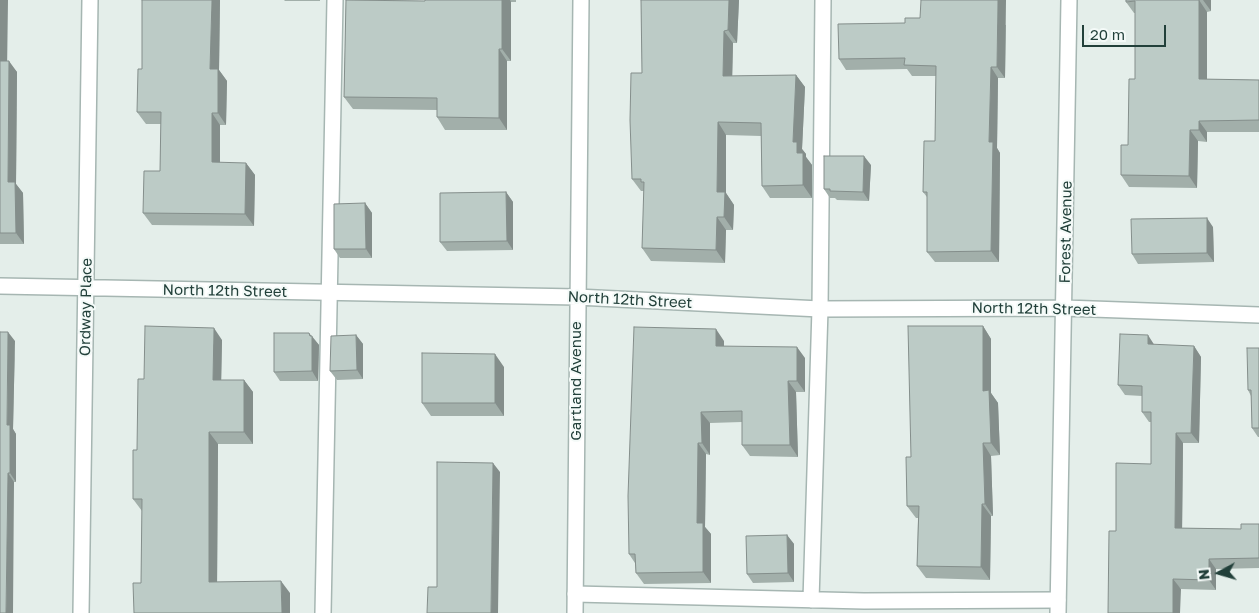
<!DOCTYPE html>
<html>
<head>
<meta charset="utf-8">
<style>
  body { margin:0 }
  #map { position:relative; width:1259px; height:613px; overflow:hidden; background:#e4eeea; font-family:"Golos Text",sans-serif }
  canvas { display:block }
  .north { position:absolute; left:1194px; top:548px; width:50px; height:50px; -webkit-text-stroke:4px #f4faf8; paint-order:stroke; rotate:264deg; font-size:14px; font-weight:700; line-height:20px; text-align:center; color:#22403a }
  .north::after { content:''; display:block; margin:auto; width:18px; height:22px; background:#22403a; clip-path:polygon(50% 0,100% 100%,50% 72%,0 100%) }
  .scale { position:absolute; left:1082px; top:25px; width:84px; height:22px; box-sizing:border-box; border:2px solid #22403a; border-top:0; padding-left:6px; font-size:15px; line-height:18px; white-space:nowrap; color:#22403a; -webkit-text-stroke:4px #f4faf8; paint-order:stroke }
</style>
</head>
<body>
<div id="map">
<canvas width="1259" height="613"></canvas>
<div class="north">N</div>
<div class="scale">20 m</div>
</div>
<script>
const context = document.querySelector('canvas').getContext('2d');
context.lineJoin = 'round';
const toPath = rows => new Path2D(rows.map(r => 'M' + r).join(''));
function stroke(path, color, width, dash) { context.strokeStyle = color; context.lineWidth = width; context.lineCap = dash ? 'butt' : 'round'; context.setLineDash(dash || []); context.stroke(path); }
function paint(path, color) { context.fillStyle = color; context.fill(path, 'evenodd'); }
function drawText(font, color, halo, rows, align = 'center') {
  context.font = font + ' "Golos Text",sans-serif'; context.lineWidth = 4; context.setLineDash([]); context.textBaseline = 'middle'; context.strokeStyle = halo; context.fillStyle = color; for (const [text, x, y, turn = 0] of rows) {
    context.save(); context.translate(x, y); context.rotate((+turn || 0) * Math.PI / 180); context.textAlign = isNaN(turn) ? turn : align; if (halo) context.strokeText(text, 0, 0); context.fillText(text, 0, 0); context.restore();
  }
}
const service = toPath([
  [575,594,864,601,1058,600],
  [811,600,820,309,823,0],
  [323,613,335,0]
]);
const minor = toPath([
  [0,286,577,297,820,309,1065,308,1259,315],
  [81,613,90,0],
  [575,613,581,0],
  [1058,613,1069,0]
]);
stroke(service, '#a6b6b2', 18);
stroke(minor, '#a6b6b2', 18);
stroke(service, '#fff', 15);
stroke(minor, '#fff', 15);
paint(toPath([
  [0,0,7,61,17,72,16,184,23,193,24,244,0,244],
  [220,0,219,70,227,81,226,125,220,125,220,163,246,163,255,175,254,226,152,225,143,213,160,171,161,124,146,124,137,112],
  [284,0,320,0,320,1,285,1],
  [346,0,425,1,425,0,516,0,516,2,511,2,511,61,507,61,507,130,445,130,437,117,437,110,353,109,344,97],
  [641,0,739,0,737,43,733,43,732,76,796,75,805,87,802,149,806,154,806,157,812,165,812,198,770,198,762,186,761,136,726,135,726,193,734,205,733,230,726,230,725,263,651,261,642,248,644,191,641,191,632,179,642,73],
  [1126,0,1211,0,1211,11,1207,12,1207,79,1259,80,1259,132,1207,132,1207,142,1198,141,1197,188,1129,187,1121,175,1128,145,1135,79,1135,13,1134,13,1126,2],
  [920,18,1006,25,1005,78,998,78,997,148,1000,153,999,262,935,262,927,252,927,197,923,192,935,141,936,76,912,76,907,69,846,70,839,59,905,23],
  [871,165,869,201,837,200,835,198,830,198,824,189],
  [506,192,513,202,513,250,447,251,440,242],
  [365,203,372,213,372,258,340,258,334,249],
  [1213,227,1214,262,1138,264,1132,254],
  [983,326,991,339,991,393,998,403,1000,455,991,456,993,516,991,516,990,580,926,578,917,566,918,518,916,518,907,506,911,457],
  [356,335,363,344,363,379,337,380,330,371],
  [312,336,319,345,318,381,280,381,274,372],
  [222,340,221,380,244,380,253,392,253,444,218,444,217,582,290,593,141,583,142,511,133,499,144,379],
  [15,341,13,429,16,434,16,482,14,482,0,613],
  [724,341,724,346,805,358,805,392,796,392,798,457,750,456,742,445,742,422,710,423,710,455,706,454,705,527,711,534,711,583,644,584,636,573,635,563,629,554],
  [1154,345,1194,346,1201,357,1199,443,1183,443,1182,528,1241,529,1259,524,1259,568,1216,569,1216,590,1181,589,1116,531,1151,464,1151,422,1149,422,1142,412,1142,396,1125,395,1118,385],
  [1259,348,1259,437,1258,437,1252,428,1251,396,1248,390],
  [504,367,504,416,431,416,422,403],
  [787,535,794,544,794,582,753,583,747,574]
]), '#a2afaa');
paint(toPath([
  [0,0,8,0,7,72,0,63],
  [212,0,220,0,219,70,227,81,226,125,218,113,210,69],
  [502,0,510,0,511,2,511,61,502,49],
  [729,0,739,0,737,43,728,30],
  [998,0,1006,0,1005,78,997,67],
  [1199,0,1207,12,1207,91,1199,79],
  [1203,0,1211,0,1211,11],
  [724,31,733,43,732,88,723,76],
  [499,49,507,61,507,130,499,118],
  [9,61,17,72,16,184,23,193,24,244,16,233,8,182],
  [991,67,998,78,997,148,1000,153,999,262,991,251,989,142],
  [796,75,805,87,802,149,806,154,806,157,812,165,812,198,803,185,793,142],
  [212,113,220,125,220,175,212,162],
  [1199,121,1207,132,1207,142,1199,130],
  [718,122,726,135,726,193,734,205,733,230,724,217,717,192],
  [1190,130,1198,141,1197,188,1189,176],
  [864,156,871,165,869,201,863,192],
  [246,163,255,175,254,226,245,214],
  [506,192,513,202,513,250,507,241],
  [365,203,372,213,372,258,366,249],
  [717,217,726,230,725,263,716,250],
  [1207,218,1213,227,1214,262,1207,253],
  [983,326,991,339,991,393,998,403,1000,455,991,443,983,391],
  [214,328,222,340,221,392,213,380],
  [716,329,724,341,724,358,716,346],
  [8,332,15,341,13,429,16,434,16,482,10,473,7,425],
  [309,333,319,345,318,381,312,371],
  [356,335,363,344,363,379,357,370],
  [1148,335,1155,346,1148,344],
  [1194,346,1201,357,1199,443,1191,433],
  [797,347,805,358,805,392,797,381],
  [495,354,504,367,504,416,495,403],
  [244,380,253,392,253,444,244,432],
  [788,381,796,392,798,457,790,445],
  [701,412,710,423,710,455,702,443],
  [209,432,218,444,217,594,209,582],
  [1176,433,1183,443,1182,538,1175,528],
  [698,443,706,454,705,527,711,534,711,583,703,572,697,523],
  [983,443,991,456,993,516,985,504],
  [493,463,500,472,498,613,491,613],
  [8,473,14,482,13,613,6,613],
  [982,504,991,516,990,580,981,567],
  [787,535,794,544,794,582,788,573],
  [1209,559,1216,569,1216,590,1209,580],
  [1173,579,1181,589,1180,613,1173,613],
  [281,581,290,593,290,613,282,613]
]), '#848e8b');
const building = toPath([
  [142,0,212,0,210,69,218,69,218,113,212,113,212,162,246,163,245,214,143,213,144,171,160,171,161,112,137,112,138,69,142,69,142,0],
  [346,0,425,1,425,0,502,0,502,49,499,49,499,118,437,117,437,98,344,97,346,0],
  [641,0,729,0,728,30,724,31,723,76,796,75,793,142,797,142,797,153,803,153,803,185,762,186,761,123,718,122,717,192,725,192,724,217,717,217,716,250,642,248,644,182,641,182,641,179,632,179,630,120,631,73,642,73,641,0],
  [921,0,998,0,997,67,991,67,989,142,993,142,991,251,927,252,927,192,923,192,924,141,935,141,936,66,904,65,905,58,839,59,838,24,905,23,905,18,920,18,921,0],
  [1126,0,1199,0,1199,79,1259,80,1259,120,1199,121,1199,130,1190,130,1189,176,1121,175,1121,145,1128,145,1129,79,1135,79,1135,1,1126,2,1126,0],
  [0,61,9,61,8,182,15,182,16,233,0,233,0,61],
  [824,156,864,156,863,192,830,191,830,189,824,189,824,156],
  [506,192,507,241,440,242,440,193,506,192],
  [365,203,366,249,334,249,334,204,365,203],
  [1207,218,1207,253,1132,254,1131,219,1207,218],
  [145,326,214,328,213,380,244,380,244,432,209,432,209,582,281,581,282,613,134,613,133,583,141,583,142,499,133,499,133,450,137,450,138,379,144,379,145,326],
  [908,326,983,326,983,391,989,390,991,443,983,443,985,504,982,504,981,567,917,566,919,506,907,506,906,457,911,457,908,326],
  [634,327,716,329,716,346,797,347,797,381,788,381,790,445,742,445,742,411,701,412,702,443,698,443,697,523,703,523,703,572,636,573,635,554,629,554,628,496,634,327],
  [0,332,8,332,7,425,10,425,10,473,8,473,6,613,0,613,0,332],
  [274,333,309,333,310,336,312,336,312,371,274,372,274,333],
  [1120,334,1148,335,1148,344,1194,346,1191,433,1176,433,1175,528,1241,529,1241,524,1259,524,1259,558,1209,559,1209,580,1173,579,1173,613,1108,613,1109,531,1116,531,1116,463,1151,464,1151,412,1142,412,1142,386,1118,385,1120,334],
  [356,335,357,370,330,371,331,336,356,335],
  [1247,348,1259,348,1259,428,1252,428,1251,390,1248,390,1247,348],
  [422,353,495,354,495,403,422,403,422,353],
  [437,462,493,463,491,613,427,613,428,587,437,587,437,462],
  [787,535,788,573,747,574,746,536,787,535]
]);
paint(building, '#bccbc6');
stroke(building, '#848e8b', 1);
drawText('15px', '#22403a', '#f4faf8', [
  ["Forest Avenue",1066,232,-89],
  ["North 12th Street",225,291,1],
  ["North 12th Street",630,300,3],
  ["Ordway Place",86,307,-89],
  ["North 12th Street",1034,309,1],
  ["Gartland Avenue",576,381,-90]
]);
</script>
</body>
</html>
